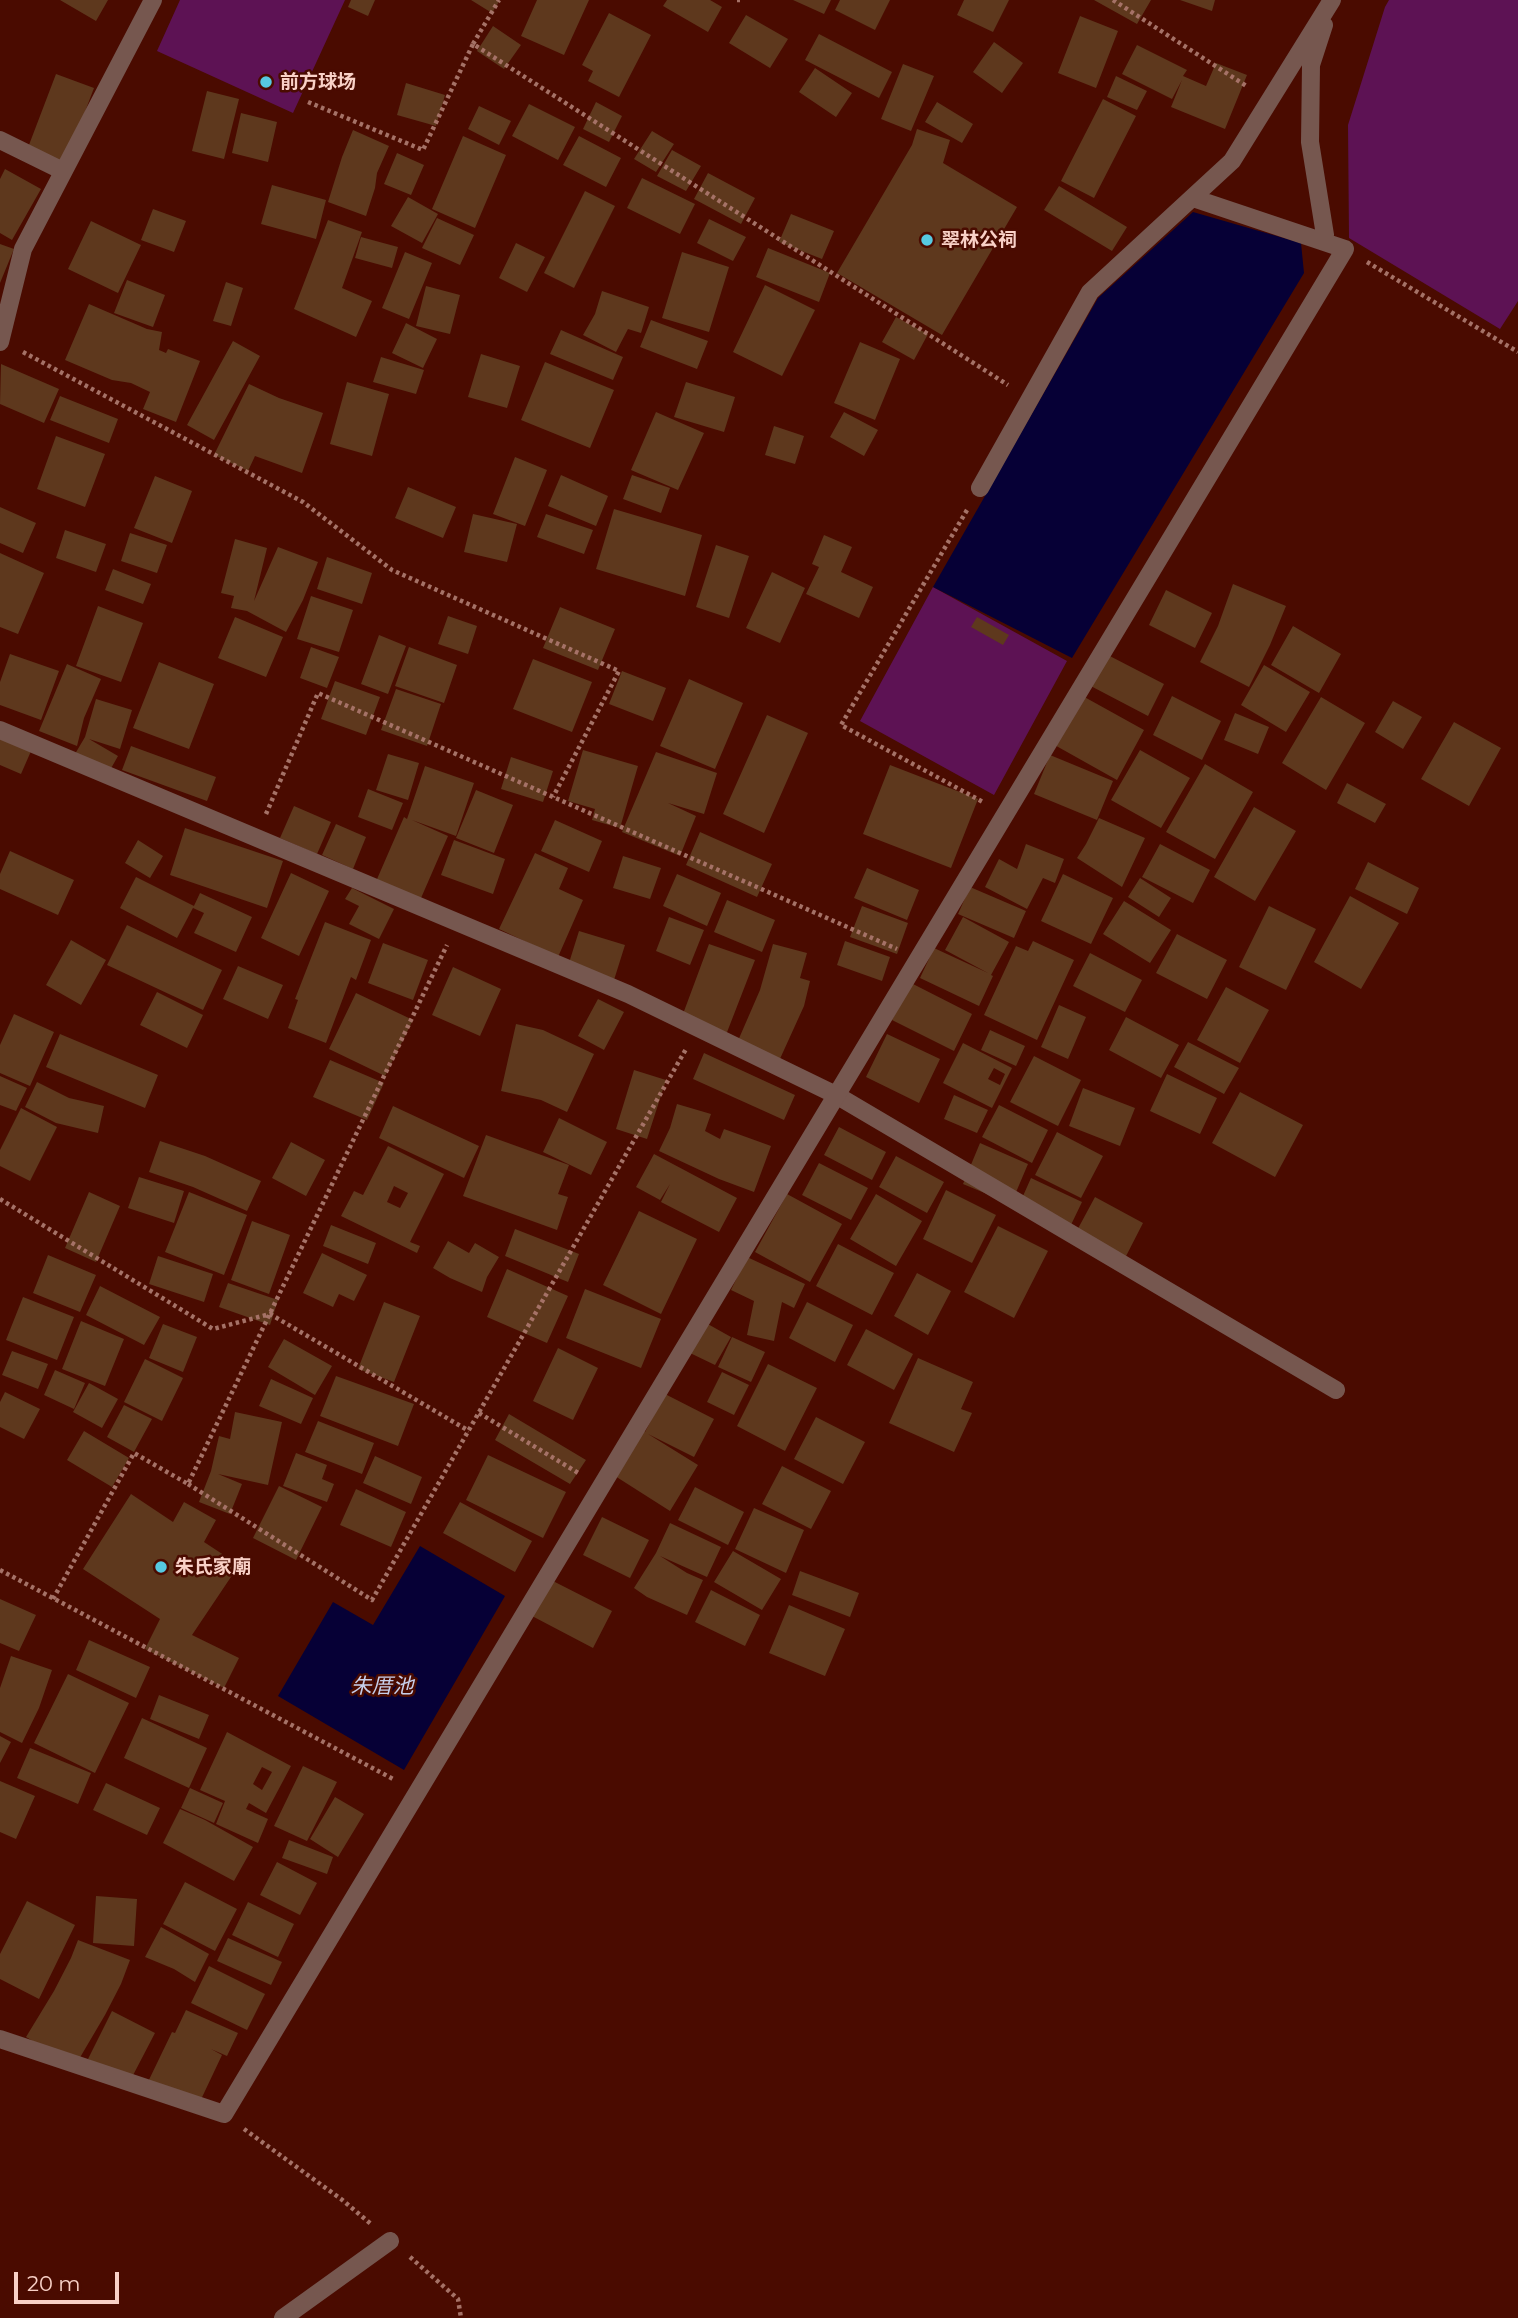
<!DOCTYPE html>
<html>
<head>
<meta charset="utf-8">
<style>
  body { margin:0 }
  #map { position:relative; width:1518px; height:2318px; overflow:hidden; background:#4a0b00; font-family:Montserrat,sans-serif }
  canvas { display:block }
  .scale { position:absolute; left:14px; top:2272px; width:105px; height:32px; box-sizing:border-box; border:4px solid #f9d1c7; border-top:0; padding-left:9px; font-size:21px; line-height:24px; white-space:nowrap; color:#f9d1c7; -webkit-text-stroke:5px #4a0b00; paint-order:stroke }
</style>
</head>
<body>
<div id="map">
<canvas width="1518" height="2318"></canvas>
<div class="scale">20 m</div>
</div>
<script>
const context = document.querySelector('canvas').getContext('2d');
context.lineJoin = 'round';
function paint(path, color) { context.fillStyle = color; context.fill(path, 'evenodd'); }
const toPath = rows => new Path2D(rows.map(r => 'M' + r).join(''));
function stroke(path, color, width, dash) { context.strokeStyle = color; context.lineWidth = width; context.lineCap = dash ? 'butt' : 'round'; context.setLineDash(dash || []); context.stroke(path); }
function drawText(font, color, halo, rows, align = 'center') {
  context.font = font + ' Montserrat,"Noto Sans SC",sans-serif'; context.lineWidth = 5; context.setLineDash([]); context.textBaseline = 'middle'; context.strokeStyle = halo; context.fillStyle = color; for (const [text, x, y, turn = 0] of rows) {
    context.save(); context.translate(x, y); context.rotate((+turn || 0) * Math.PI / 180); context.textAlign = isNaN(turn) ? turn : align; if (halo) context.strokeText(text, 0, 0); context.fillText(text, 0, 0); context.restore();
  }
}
paint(toPath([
  [180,0,345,0,293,113,157,51],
  [1389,0,1518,0,1518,301,1500,329,1349,238,1348,125,1385,7],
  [933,587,1067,661,994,795,860,721]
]), '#5d1254');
paint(toPath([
  [1193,212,1301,243,1304,273,1072,658,933,587,1098,298],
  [420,1546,505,1596,404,1770,278,1696,333,1602,373,1625]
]), '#060036');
paint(toPath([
  [60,0,108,0,96,21],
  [351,0,375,0,368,16,348,7],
  [471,0,500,0,492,13],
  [537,0,589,0,564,55,521,36],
  [667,0,710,0,722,7,708,32,663,6],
  [793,0,831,0,824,14],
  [840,0,890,0,875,30,835,10],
  [964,0,1009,0,993,32,957,15],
  [1094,0,1151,0,1137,24],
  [1180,0,1215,0,1212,11],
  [609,13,651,35,619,97,588,81,593,71,582,65],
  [746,15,788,39,770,68,729,43],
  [1080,16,1118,31,1096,88,1058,73],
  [493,26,521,45,504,69,477,51],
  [819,34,892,72,879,98,805,60],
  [994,42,1023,63,1002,93,973,72],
  [1137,45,1187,70,1183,76,1206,86,1216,63,1247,75,1225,129,1171,107,1182,80,1172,99,1122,74],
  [903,64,934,76,911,131,881,119],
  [815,68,852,93,836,117,799,92],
  [56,74,94,88,62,172,24,158],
  [1116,76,1147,91,1137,110,1107,97],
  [406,83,445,95,436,126,397,115],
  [207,91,239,99,224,159,192,151],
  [1103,99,1136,116,1094,198,1061,181],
  [596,102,622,116,609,142,583,129],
  [937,102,973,124,962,143,925,122],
  [529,104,575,127,558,160,512,136],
  [479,106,511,121,499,145,468,129],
  [241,113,277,122,268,162,232,153],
  [917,129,950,140,943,163,1017,207,942,335,837,273,912,145],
  [353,130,389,146,377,173,375,188,366,216,328,202,342,157],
  [652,131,674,144,656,172,634,159],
  [463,136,506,155,475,228,432,209],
  [579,136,621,158,606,187,563,165],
  [672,150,701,166,686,191,657,176],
  [397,153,424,165,411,195,384,184],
  [5,169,41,189,12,240,0,233,0,179],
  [708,173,755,198,741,224,694,199],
  [642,178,695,204,680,234,627,208],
  [272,185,326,200,316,239,261,224],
  [1059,186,1127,227,1112,251,1044,210],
  [585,191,615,206,574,288,544,273],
  [408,197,438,214,422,243,391,226],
  [153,209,186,221,174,252,141,240],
  [791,214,834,231,822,259,779,242],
  [437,218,474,235,460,265,422,248],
  [709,219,746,237,733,261,697,243],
  [328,220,362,232,342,288,372,301,356,337,294,309],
  [91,221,141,245,118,293,68,269],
  [361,237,398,247,392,268,355,258],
  [516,243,545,257,527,292,499,278],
  [0,244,14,249,0,283],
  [768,248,830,273,819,302,756,277],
  [405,252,432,263,409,319,382,308],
  [682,252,729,267,709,332,662,318],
  [127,280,165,295,153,327,114,313],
  [226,282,243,288,231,326,213,321],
  [765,285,815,310,782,376,733,352],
  [426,286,460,295,450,334,416,326],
  [602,291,649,307,641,333,628,329,616,352,583,335,595,314],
  [89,304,147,329,162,332,159,350,166,353,168,349,200,361,176,422,143,409,150,392,131,383,112,380,65,360],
  [896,317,928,334,914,360,882,342],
  [651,320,708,341,697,369,640,347],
  [406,323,437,339,423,368,392,353],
  [561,330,623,357,613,380,550,354],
  [233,341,260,356,214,440,187,425],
  [860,342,900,359,875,420,834,403],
  [481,354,520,366,507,408,468,397],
  [381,357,424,370,416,394,373,382],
  [545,362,614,390,590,448,521,420],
  [1,364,59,389,44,423,0,404],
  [347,382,389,394,372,456,330,444],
  [686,382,735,397,724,432,674,417],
  [249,384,279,398,323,413,302,473,255,456,248,471,214,455],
  [60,396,118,419,109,443,50,420],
  [656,412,704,433,678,490,631,470],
  [844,412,878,430,864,456,830,437],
  [774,426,804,436,795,464,765,455],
  [56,436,105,454,85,507,37,489],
  [515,457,547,470,525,526,493,514],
  [561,475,608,496,596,526,548,506],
  [632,475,670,488,661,513,623,499],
  [155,476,192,491,172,543,134,528],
  [408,487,456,507,443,538,395,518],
  [0,507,36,523,23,553,0,543],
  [614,509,702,535,685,596,596,569],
  [473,514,517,524,507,562,464,552],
  [546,514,593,530,584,554,537,537],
  [65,530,106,544,96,572,56,558],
  [130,533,167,545,157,573,121,561],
  [824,535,852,547,841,572,873,587,859,618,806,594,819,567,812,564],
  [235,539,267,548,254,601,278,547,318,562,303,600,286,632,247,611,231,608,234,596,221,593],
  [716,545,749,556,729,618,696,607],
  [0,553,44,573,18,634,0,627],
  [327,557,372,573,362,604,317,589],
  [113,569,151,584,143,604,105,590],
  [772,572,805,588,780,643,746,628],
  [1233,584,1286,606,1270,645,1249,687,1200,662,1218,626],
  [1166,590,1212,613,1195,648,1149,625],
  [311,596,353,610,339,652,297,639],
  [98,606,143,623,121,682,76,666],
  [560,607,615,629,598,670,543,648],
  [448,616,477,626,468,654,438,644],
  [235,617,283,637,266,677,218,658],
  [977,617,1009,635,1003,645,971,627],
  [1293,626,1341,654,1319,693,1271,665],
  [379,635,406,646,388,694,361,684],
  [311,647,339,657,327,688,300,678],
  [409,647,457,665,444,703,395,686],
  [1102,652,1164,684,1148,716,1085,683],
  [10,654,59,671,41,720,0,705,0,682],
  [533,659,592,682,572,732,513,709],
  [159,662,214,684,189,749,133,728],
  [67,664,101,679,84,718,77,746,39,731],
  [1264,665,1310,692,1286,732,1241,705],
  [622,671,666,688,653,721,609,704],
  [689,679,743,703,715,769,660,746],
  [335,681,380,697,366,735,321,719],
  [396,689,441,704,427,746,381,730],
  [1079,694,1144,730,1117,780,1051,743],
  [1172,696,1221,721,1202,760,1153,735],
  [1321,697,1365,723,1326,790,1282,763],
  [96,699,132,710,120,749,89,739,118,756,105,779,72,759,85,737],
  [1393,701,1422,717,1403,749,1375,732],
  [1235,713,1269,727,1258,754,1224,740],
  [767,715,808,733,764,833,723,814],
  [1454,722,1501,748,1469,806,1421,779],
  [0,727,35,742,21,774,0,765],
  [131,746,216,777,207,801,122,770],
  [583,750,638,766,620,828,592,820,595,809,568,801],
  [1140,750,1190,778,1161,828,1111,800],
  [656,752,717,773,704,814,668,803,696,816,680,856,622,832],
  [388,754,419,763,408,800,376,790],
  [1050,755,1113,781,1097,820,1034,794],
  [511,757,553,771,543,802,501,789],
  [1205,764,1253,792,1215,859,1166,832],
  [890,765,978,799,951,868,863,834],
  [425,766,474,783,456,836,412,820,448,836,418,905,374,886,404,817,407,819],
  [1347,783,1386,804,1375,823,1337,803],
  [368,789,403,803,392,830,358,817],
  [476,790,513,805,494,853,456,838],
  [294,806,331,822,317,854,280,838],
  [1254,807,1296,831,1255,901,1214,877],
  [1099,818,1145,838,1122,887,1077,858,1086,844],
  [555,820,602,841,589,872,541,851],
  [336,824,366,837,353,869,322,855],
  [185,828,283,861,267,908,170,875],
  [700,832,772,864,757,897,686,865],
  [138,840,163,856,150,878,125,863],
  [454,840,505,859,493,894,441,875],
  [1026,844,1064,859,1055,883,1043,878,1027,909,985,887,999,859,1017,869],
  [1160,844,1210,870,1193,903,1142,877],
  [10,851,74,880,58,915,0,889,0,874],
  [535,853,568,868,559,889,583,900,558,957,499,929],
  [623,856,661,868,650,899,613,888],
  [1368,862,1419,888,1407,914,1355,889],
  [867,868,919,890,907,920,854,898],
  [291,873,329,891,299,956,261,938],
  [677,874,721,893,707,926,663,906],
  [1063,874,1113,898,1091,944,1041,921],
  [136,877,194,906,177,938,120,908],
  [1140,878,1171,898,1159,917,1128,897],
  [970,887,1026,911,1014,938,958,914],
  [352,888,394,909,379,939,349,924,359,906,345,899],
  [200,893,252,917,236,952,194,933,204,913,193,908],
  [1350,896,1399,923,1361,989,1314,962],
  [727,900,775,920,762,952,714,932],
  [1124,901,1171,930,1150,963,1103,934],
  [862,906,908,923,897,954,850,937],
  [1269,906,1316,929,1286,990,1239,967],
  [669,917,704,930,690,965,656,951],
  [963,917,1009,942,991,975,993,976,979,1006,920,978,934,948,988,973,945,950],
  [325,922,371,940,356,980,351,977,326,1043,288,1028,298,1000,295,999],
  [127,925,222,970,203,1010,107,965],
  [579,931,625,945,614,980,568,966],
  [1177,934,1227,960,1207,999,1156,973],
  [71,940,106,960,81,1005,46,985],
  [845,941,890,957,882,981,837,965],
  [1033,941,1074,960,1037,1040,984,1015,1016,946,1028,951],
  [383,943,428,960,413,1000,368,983],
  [709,944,755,960,724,1040,680,1022],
  [773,944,807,953,800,978,810,981,804,1006,779,1061,737,1043,760,990],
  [1090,953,1142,980,1125,1012,1073,986],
  [238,966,283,985,268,1019,223,999],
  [453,967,501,989,480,1036,432,1015],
  [911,983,972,1014,954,1051,892,1020],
  [1226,987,1269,1010,1240,1063,1197,1040],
  [157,992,203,1015,187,1048,140,1025],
  [356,993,413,1020,385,1076,329,1049],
  [598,999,624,1012,604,1050,578,1036],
  [1059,1005,1086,1017,1068,1059,1041,1047],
  [14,1014,54,1032,30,1086,0,1073,0,1045],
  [1126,1017,1179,1045,1161,1078,1109,1050],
  [516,1024,543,1030,594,1054,567,1112,541,1100,501,1091],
  [990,1030,1025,1046,1016,1066,981,1050],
  [60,1034,158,1075,145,1108,46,1067],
  [887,1034,940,1059,919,1103,866,1077],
  [1188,1042,1239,1068,1224,1094,1174,1067],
  [963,1043,1012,1068,992,1108,943,1083],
  [994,1068,1005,1074,1000,1085,988,1079],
  [704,1053,795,1095,784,1120,693,1079],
  [1034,1056,1081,1080,1058,1126,1010,1102],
  [330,1060,384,1083,367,1120,313,1097],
  [634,1070,666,1080,647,1139,616,1129],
  [1167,1074,1217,1098,1200,1134,1150,1111],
  [0,1076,27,1088,16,1111,0,1105],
  [37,1082,69,1098,104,1106,98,1133,56,1123,25,1107],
  [1083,1088,1135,1108,1120,1146,1069,1126],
  [1240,1092,1303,1125,1275,1177,1212,1143],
  [954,1095,988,1110,977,1133,944,1119],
  [677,1104,711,1114,705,1131,720,1139,724,1129,771,1146,754,1192,719,1179,659,1151,670,1128],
  [999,1105,1048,1130,1032,1163,982,1137],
  [393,1106,479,1146,464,1178,379,1138],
  [21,1108,57,1127,30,1181,0,1166,0,1150],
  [559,1118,607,1142,591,1175,543,1152],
  [839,1127,886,1152,872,1180,824,1155],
  [1057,1132,1103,1156,1081,1198,1035,1175],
  [486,1135,569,1165,558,1194,568,1197,557,1230,463,1196],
  [160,1141,205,1156,261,1181,247,1211,193,1187,149,1172],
  [291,1142,325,1160,306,1196,272,1178],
  [980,1143,1028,1164,1011,1204,963,1184],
  [388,1146,444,1174,410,1242,420,1246,417,1253,341,1216,354,1191,363,1195],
  [394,1186,408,1193,400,1208,387,1202],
  [654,1154,737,1198,719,1232,661,1202,670,1184,660,1200,636,1187],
  [896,1156,944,1182,927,1213,879,1187],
  [819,1163,868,1188,851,1220,802,1195],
  [139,1177,184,1191,174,1223,128,1208],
  [1031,1178,1082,1202,1069,1229,1019,1205],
  [946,1190,996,1215,972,1263,923,1239],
  [89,1192,120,1206,96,1262,65,1248],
  [189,1192,247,1215,224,1275,165,1252],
  [787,1194,842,1224,810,1282,755,1252],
  [876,1194,922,1221,896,1266,850,1239],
  [1095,1197,1143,1223,1123,1262,1074,1236],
  [639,1211,697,1239,661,1314,603,1285],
  [252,1221,290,1235,269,1294,231,1280],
  [331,1225,376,1243,368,1264,323,1246],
  [998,1226,1048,1251,1014,1318,964,1292],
  [515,1229,579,1254,568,1282,505,1256],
  [448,1241,469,1253,475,1243,499,1257,487,1277,482,1292,450,1278,433,1268],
  [838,1244,894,1273,872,1315,816,1286],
  [322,1253,367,1275,354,1301,339,1294,333,1307,303,1293],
  [48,1255,96,1275,80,1312,33,1293],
  [158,1256,213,1274,204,1302,149,1284],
  [747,1257,805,1284,794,1308,782,1302,774,1341,747,1335,754,1301,731,1290],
  [507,1269,568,1296,547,1343,487,1317],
  [917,1273,951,1291,928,1335,894,1316],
  [228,1283,278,1300,270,1325,219,1307],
  [100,1286,160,1317,144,1345,86,1315],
  [585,1289,661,1319,641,1368,566,1338],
  [23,1297,74,1317,57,1360,6,1340],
  [384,1302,420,1316,394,1382,358,1369],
  [807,1302,853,1325,835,1362,789,1338],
  [81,1321,124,1339,105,1386,62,1369],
  [706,1323,731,1337,715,1365,690,1353],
  [163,1324,197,1337,183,1372,149,1358],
  [866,1329,913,1354,894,1390,847,1365],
  [732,1337,765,1352,751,1382,718,1367],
  [284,1339,332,1366,315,1395,268,1367],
  [558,1348,598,1368,573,1420,533,1401],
  [12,1351,48,1364,38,1389,2,1375],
  [918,1358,973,1382,961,1409,972,1413,954,1452,889,1423],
  [145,1359,183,1378,162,1421,124,1402],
  [768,1364,817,1388,785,1451,737,1426],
  [55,1370,85,1383,74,1409,44,1395],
  [722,1372,749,1385,734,1415,707,1402],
  [336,1376,414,1404,398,1446,320,1416],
  [271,1379,313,1398,301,1424,259,1406],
  [89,1383,118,1399,102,1428,73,1412],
  [5,1392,40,1409,24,1439,0,1427,0,1402],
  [665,1394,714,1419,694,1457,648,1434,698,1465,670,1511,615,1476,644,1431,645,1432],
  [124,1405,152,1419,134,1452,107,1437],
  [235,1412,282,1422,268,1485,218,1474,242,1484,230,1514,199,1502,211,1471,219,1436,230,1439],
  [509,1414,586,1460,570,1484,495,1440],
  [816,1417,865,1442,843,1484,794,1459],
  [318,1421,374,1443,362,1474,305,1452],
  [84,1431,129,1458,112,1487,67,1460],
  [296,1453,327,1465,322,1479,334,1484,327,1502,283,1486],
  [488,1455,566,1492,543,1538,466,1500],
  [375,1456,422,1477,411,1504,363,1483],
  [782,1466,831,1491,811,1529,762,1504],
  [279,1486,322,1507,296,1560,253,1538],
  [695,1487,744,1512,728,1545,678,1520],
  [356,1489,406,1512,391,1547,340,1525],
  [131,1494,173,1522,184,1502,216,1520,204,1542,239,1565,192,1635,239,1658,224,1688,145,1649,160,1619,83,1569],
  [460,1502,532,1541,515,1572,443,1533],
  [754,1508,804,1530,786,1573,735,1549],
  [602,1517,649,1540,630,1578,583,1555],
  [670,1523,721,1547,707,1577,660,1556,687,1573,703,1580,687,1615,647,1597,634,1588,656,1553],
  [733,1551,781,1579,762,1610,714,1582],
  [800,1571,859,1593,850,1617,792,1595],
  [551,1580,612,1611,593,1648,532,1616],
  [711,1590,760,1615,745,1646,695,1622],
  [0,1599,36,1615,19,1651,0,1643],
  [789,1605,845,1629,825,1676,769,1653],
  [89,1640,150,1667,136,1698,76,1670],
  [11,1656,52,1670,39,1708,22,1743,0,1732,0,1688],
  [68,1674,129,1703,95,1773,34,1743],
  [159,1695,209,1715,199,1739,150,1719],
  [142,1718,207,1748,189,1788,124,1758],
  [227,1732,291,1766,266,1813,249,1803,246,1809,268,1819,258,1843,216,1824,225,1801,200,1790],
  [262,1767,272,1772,262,1790,253,1784],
  [0,1736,11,1742,0,1763],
  [30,1748,91,1773,78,1804,17,1778],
  [303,1766,337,1782,307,1841,274,1826],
  [0,1781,35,1796,16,1839,0,1832],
  [106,1783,160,1808,147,1835,93,1810],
  [190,1788,223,1803,214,1823,181,1808],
  [335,1797,364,1814,338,1857,310,1839],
  [180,1809,205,1820,253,1847,234,1881,163,1843],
  [289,1840,333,1857,327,1874,282,1858],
  [277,1862,317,1883,300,1915,260,1895],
  [185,1882,237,1909,215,1951,163,1924],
  [96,1896,137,1899,134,1946,93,1943],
  [27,1901,75,1925,39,1999,0,1979,0,1954],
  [248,1902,294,1924,278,1957,232,1935],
  [161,1927,209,1954,195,1982,174,1969,145,1957],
  [228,1938,282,1962,271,1985,217,1961],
  [78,1940,130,1960,121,1984,105,2015,75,2066,26,2037,54,1991,71,1958],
  [209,1966,265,1994,247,2030,191,2003],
  [186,2010,238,2033,227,2056,211,2049,222,2055,196,2110,146,2086,172,2032,175,2033],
  [112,2011,155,2033,130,2081,88,2059]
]), '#5e381d');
stroke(toPath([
  [737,0,740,0],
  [1113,0,1248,87],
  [473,44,499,0],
  [308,102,423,150,473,44,1008,385],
  [1367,262,1518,352],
  [23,352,303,502,392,570,619,671,553,797],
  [967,510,841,725,983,802],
  [266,814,318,693,897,949],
  [0,1199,213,1329,270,1314,469,1431],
  [479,1413,580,1474],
  [188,1484,372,1600,686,1049],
  [0,1570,395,1780],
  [53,1599,134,1453,188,1484,447,945],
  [244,2129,341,2199,371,2224],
  [410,2257,458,2299,461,2318]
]), '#a57267', 4.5, [3.5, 3.5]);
stroke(toPath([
  [836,1095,1336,1390],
  [283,2318,390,2241]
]), '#76574f', 18);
stroke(toPath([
  [1324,25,1311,65,1310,142,1325,235],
  [0,140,63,171],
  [0,342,23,249,153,0],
  [980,488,1090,292,1232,161,1332,0],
  [0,730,628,994,836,1095],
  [0,2039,224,2114,1345,249,1193,198]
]), '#76574f', 18);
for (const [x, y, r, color] of [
  [266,82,7,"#56c9e1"],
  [927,240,7,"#56c9e1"],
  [161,1567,7,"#56c9e1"]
]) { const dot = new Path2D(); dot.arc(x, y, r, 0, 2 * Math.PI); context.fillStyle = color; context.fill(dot); stroke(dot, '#4a0b00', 2.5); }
drawText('bold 19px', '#f9d1c7', '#4a0b00', [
  ["前方球场",280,82],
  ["翠林公祠",941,240],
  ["朱氏家廟",175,1567]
], 'left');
drawText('italic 21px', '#c7cfeb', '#4a0b00', [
  ["朱厝池",382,1687]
]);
</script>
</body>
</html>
